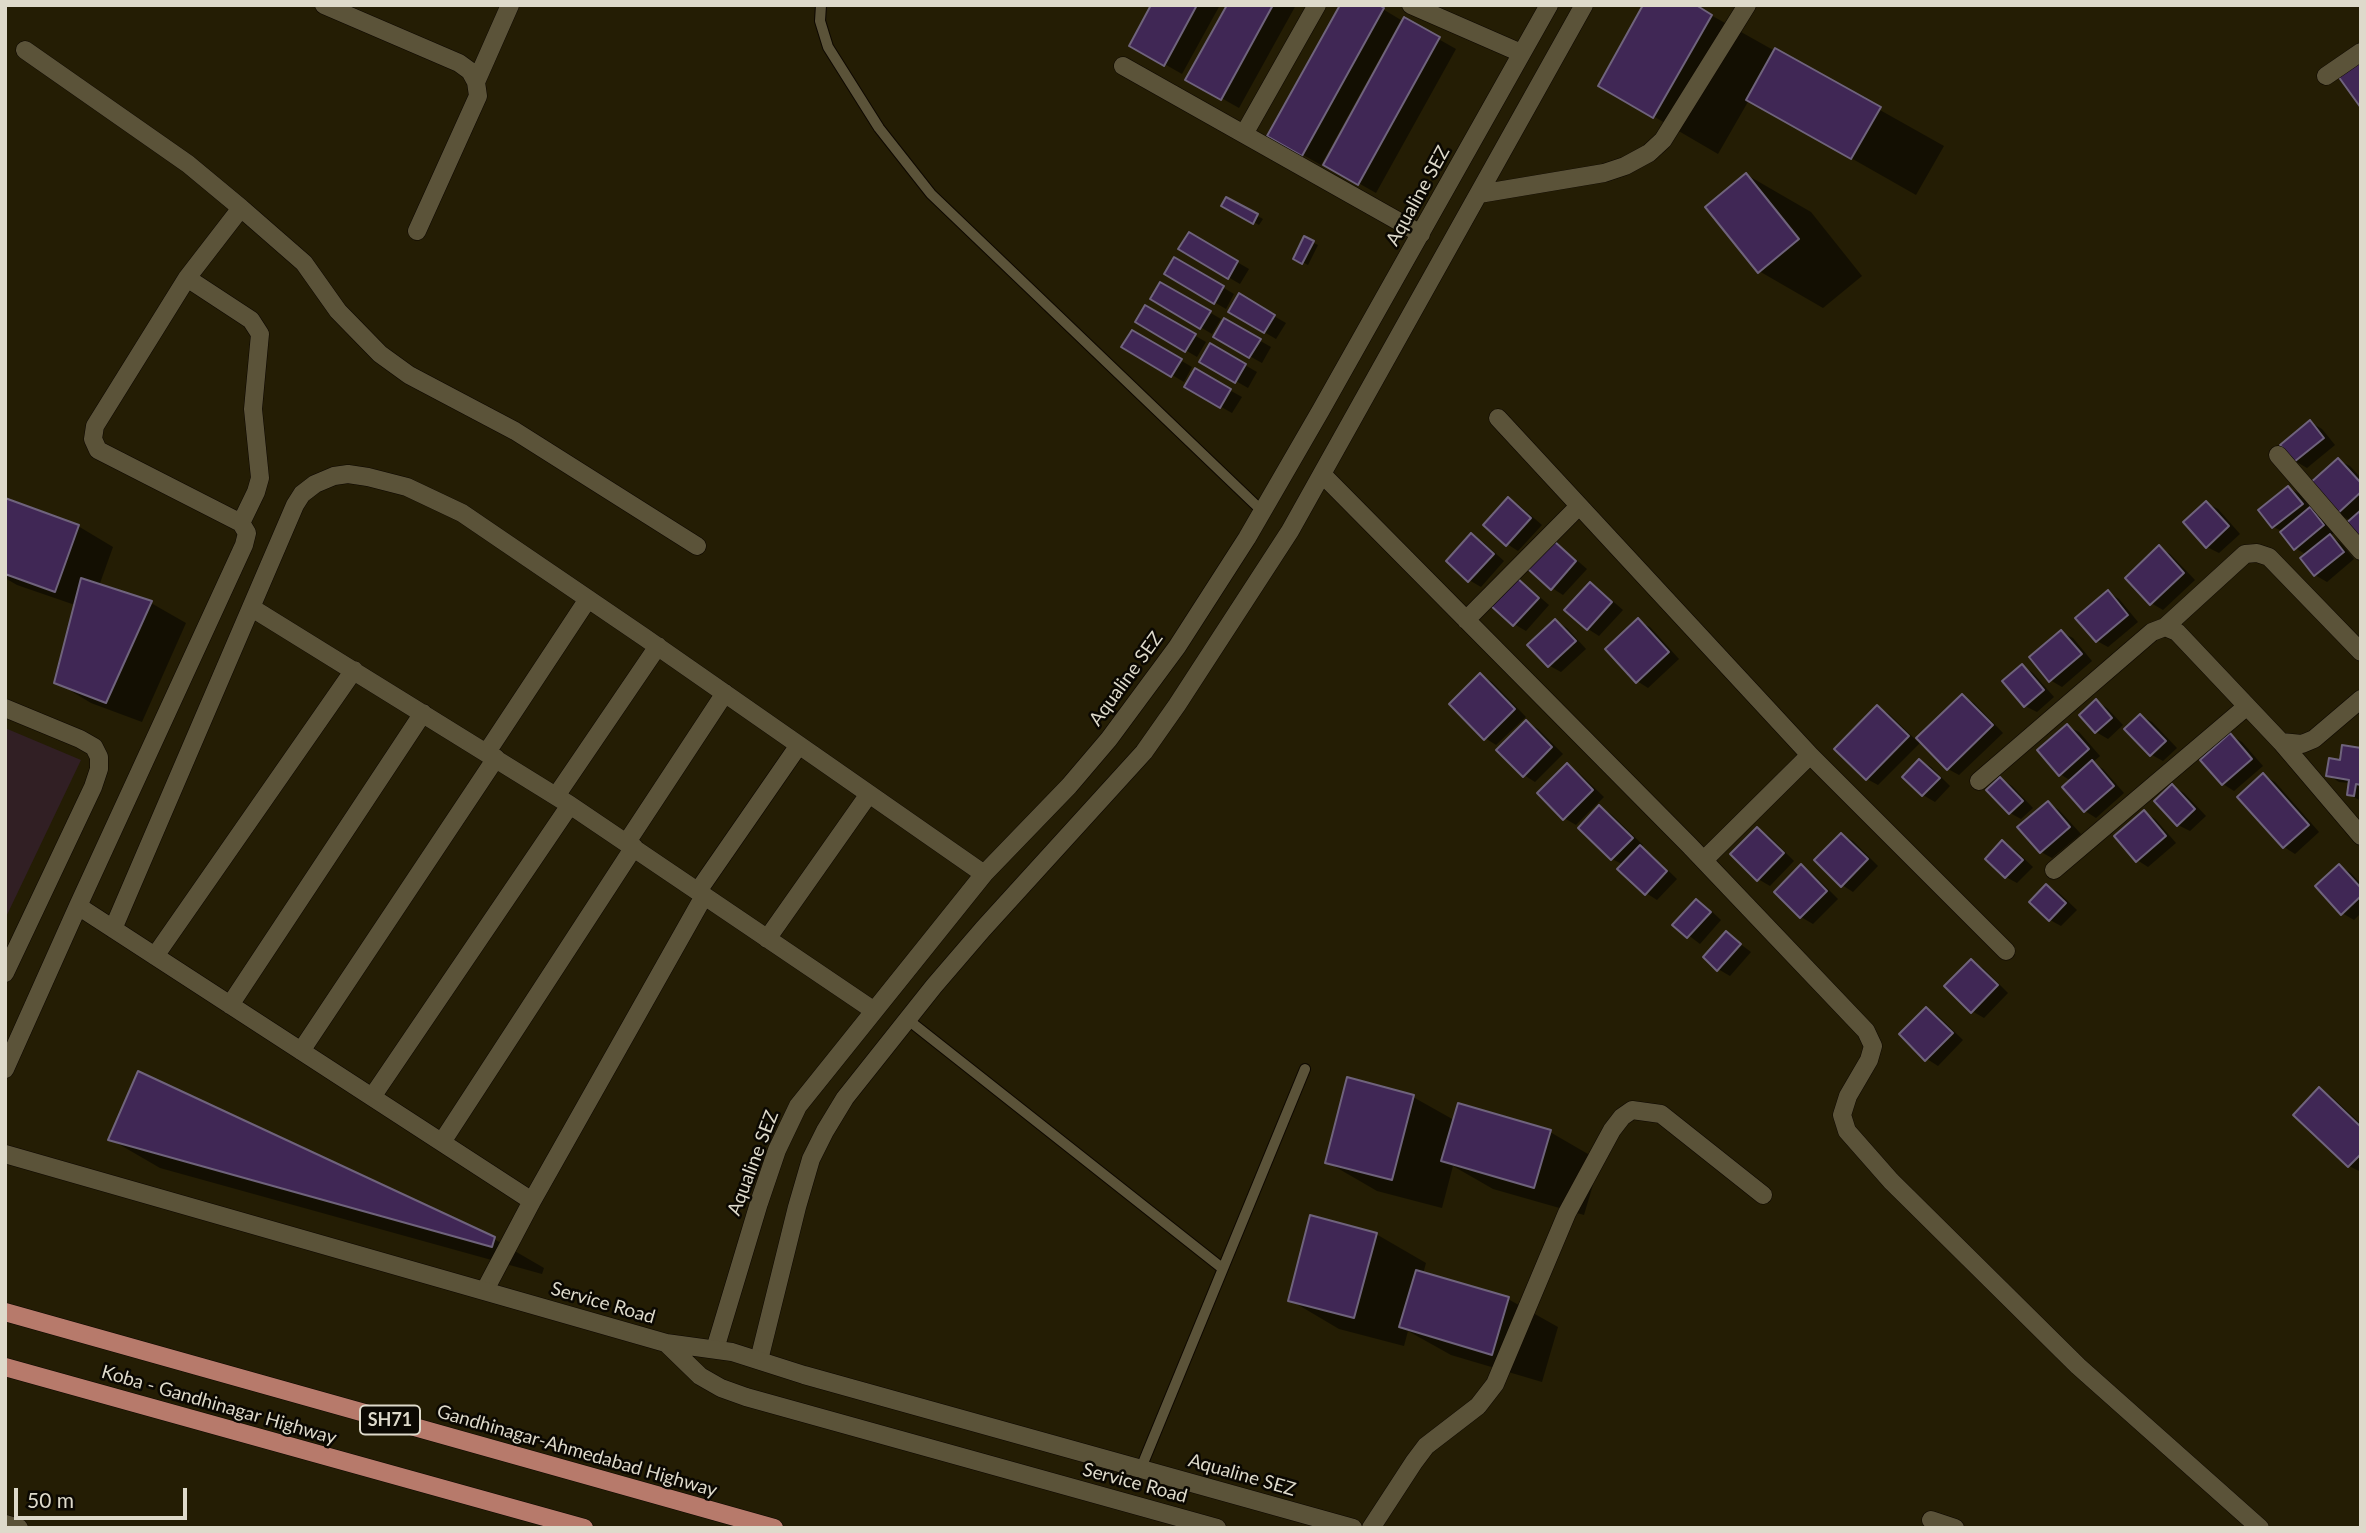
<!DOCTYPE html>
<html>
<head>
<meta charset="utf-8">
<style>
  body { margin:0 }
  #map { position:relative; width:2366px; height:1533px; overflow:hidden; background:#241d04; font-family:Lato,sans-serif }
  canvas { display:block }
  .frame { position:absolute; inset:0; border:7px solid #dedacb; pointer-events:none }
  .scale { position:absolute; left:14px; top:1488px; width:173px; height:32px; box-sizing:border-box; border:4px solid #dedacb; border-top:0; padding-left:9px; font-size:21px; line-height:24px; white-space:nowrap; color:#dedacb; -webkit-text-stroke:5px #0b0802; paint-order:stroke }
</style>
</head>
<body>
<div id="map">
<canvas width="2366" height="1533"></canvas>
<div class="frame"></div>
<div class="scale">50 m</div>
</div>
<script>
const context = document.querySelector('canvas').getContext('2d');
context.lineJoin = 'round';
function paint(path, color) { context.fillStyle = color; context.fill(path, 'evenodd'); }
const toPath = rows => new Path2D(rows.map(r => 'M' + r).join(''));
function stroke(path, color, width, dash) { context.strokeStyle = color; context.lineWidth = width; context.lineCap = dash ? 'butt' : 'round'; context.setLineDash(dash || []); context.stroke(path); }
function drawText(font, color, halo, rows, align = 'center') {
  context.font = font + ' Lato,sans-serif'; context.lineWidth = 5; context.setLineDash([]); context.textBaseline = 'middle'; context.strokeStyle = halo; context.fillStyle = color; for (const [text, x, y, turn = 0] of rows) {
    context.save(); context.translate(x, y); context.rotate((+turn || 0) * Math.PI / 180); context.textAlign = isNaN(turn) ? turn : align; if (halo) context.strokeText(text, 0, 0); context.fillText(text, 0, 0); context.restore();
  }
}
paint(toPath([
  [5,728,81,760,5,919]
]), '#311f24');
paint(toPath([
  [1153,5,1220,5,1182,74,1131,45],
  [1229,5,1296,5,1239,108,1188,79],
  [1376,5,1401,20,1321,165,1269,136],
  [1693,5,1944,146,1916,195,1749,100,1718,154,1600,85],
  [1405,20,1456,49,1376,193,1325,164],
  [1747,175,1811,212,1862,276,1823,308,1759,271],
  [1227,199,1263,219,1259,225,1224,206],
  [1189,234,1249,269,1240,284,1180,249],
  [1305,239,1318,245,1308,265,1295,258],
  [1175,259,1234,294,1226,309,1166,274],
  [1161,284,1221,319,1212,334,1153,299],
  [1239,296,1286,323,1276,339,1230,312],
  [1146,307,1206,342,1197,357,1138,322],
  [1225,321,1271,347,1262,363,1215,337],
  [1132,332,1192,367,1184,382,1124,347],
  [1210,345,1257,372,1248,388,1201,361],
  [1195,371,1242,397,1232,413,1186,387],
  [2310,422,2322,429,2335,445,2307,468,2295,461,2282,445],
  [2338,460,2350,466,2361,478,2361,541,2351,521,2337,513],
  [2288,488,2300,494,2314,512,2322,516,2335,532,2330,536,2341,543,2354,559,2327,582,2315,575,2307,555,2295,548,2282,531,2273,527],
  [1509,499,1520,506,1542,525,1518,551,1507,544],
  [5,500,78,526,113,547,99,586,151,603,186,623,142,722,91,703,56,682,75,605,17,585,5,578],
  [2206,503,2218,509,2240,534,2219,553,2207,547],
  [1471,535,1483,542,1504,561,1481,587,1469,580],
  [1554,543,1565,550,1587,569,1563,595,1552,588],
  [2159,548,2170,554,2195,580,2163,610,2151,603],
  [1516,579,1527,586,1549,605,1526,631,1514,624],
  [1590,584,1601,591,1623,610,1599,636,1588,629,1567,610],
  [2108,592,2119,599,2138,622,2108,647,2097,641],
  [1555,621,1567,628,1586,649,1561,672,1550,666,1530,645],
  [1638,621,1650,627,1679,659,1648,688,1637,681],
  [2061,632,2073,638,2092,661,2062,687,2050,680],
  [2022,666,2033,673,2054,697,2037,712,2025,706],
  [1480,675,1492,682,1526,717,1496,745,1485,738],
  [1963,696,1974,703,2003,733,1959,775,1948,769,1922,741,1878,785,1867,779,1878,707,1889,714,1917,741],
  [2096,701,2107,708,2123,725,2108,739,2096,732,2081,715],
  [2141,716,2152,722,2177,748,2163,761,2152,755,2127,729],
  [1526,722,1538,729,1563,754,1535,782,1524,775],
  [2067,726,2079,732,2100,756,2092,763,2103,769,2124,793,2096,818,2085,811,2071,781,2060,774],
  [2230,735,2242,742,2263,766,2234,791,2223,784],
  [2361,749,2361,801,2348,794,2350,783,2339,782,2328,775,2341,762],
  [1920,761,1931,767,1950,786,1935,802,1923,795,1904,777],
  [1567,765,1578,772,1604,797,1576,825,1564,818],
  [2264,775,2275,782,2319,832,2295,854,2284,847],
  [2001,779,2012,786,2033,808,2021,819,2010,813],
  [2172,786,2184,793,2206,816,2190,831,2178,825],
  [2048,803,2059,810,2081,834,2052,858,2041,852],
  [1600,808,1611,814,1643,845,1641,848,1651,854,1677,879,1657,900,1646,893,1624,865,1612,859,1580,828],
  [2144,812,2155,819,2176,843,2148,867,2137,860],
  [1757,829,1769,836,1794,861,1770,886,1758,879],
  [1842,835,1853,841,1878,866,1853,892,1842,885],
  [2002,843,2014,849,2033,867,2017,883,2006,877],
  [2339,866,2351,873,2361,884,2361,913,2354,920,2342,913],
  [1801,867,1812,873,1838,899,1813,924,1801,917,1776,892],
  [2047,886,2058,892,2077,910,2061,926,2050,920],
  [1696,901,1708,908,1721,920,1700,944,1675,925],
  [1727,934,1751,952,1730,976,1718,969],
  [1971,961,1983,968,2008,993,1984,1018,1972,1011],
  [1926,1009,1937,1015,1963,1040,1938,1066,1927,1059],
  [2319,1089,2331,1096,2361,1124,2361,1172,2349,1166,2296,1115],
  [1413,1097,1454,1120,1550,1132,1600,1161,1584,1215,1493,1189,1453,1166,1442,1208,1377,1191,1327,1162],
  [110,1139,494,1239,544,1268,542,1274,160,1168],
  [1376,1234,1426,1263,1423,1274,1508,1299,1558,1327,1542,1382,1451,1355,1408,1331,1404,1346,1339,1329,1290,1300]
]), '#0007');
const building = toPath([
  [1151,5,1197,5,1164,66,1129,46,1151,5],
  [1227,5,1273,5,1221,100,1185,80,1227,5],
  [1340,5,1379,5,1384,8,1302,156,1267,136,1340,5],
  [1643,5,1696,5,1712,15,1653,118,1598,86,1643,5],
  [1404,17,1440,37,1358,185,1323,165,1404,17],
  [1775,48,1881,107,1851,159,1746,100,1775,48],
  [2359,61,2361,64,2361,108,2338,76,2359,61],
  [1746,173,1799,239,1758,273,1705,207,1746,173],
  [1226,197,1258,214,1253,224,1221,206,1226,197],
  [1189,232,1238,261,1228,279,1178,249,1189,232],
  [1304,236,1314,241,1302,264,1293,259,1304,236],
  [1174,257,1224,286,1214,304,1164,274,1174,257],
  [1160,282,1211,311,1200,329,1150,299,1160,282],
  [1239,293,1275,315,1264,333,1228,312,1239,293],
  [1145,305,1196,334,1185,352,1135,322,1145,305],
  [1224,318,1261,339,1249,358,1213,337,1224,318],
  [1132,330,1182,359,1171,377,1121,347,1132,330],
  [1210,343,1246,364,1235,383,1199,362,1210,343],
  [1195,368,1231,389,1220,408,1184,387,1195,368],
  [2310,420,2324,438,2294,462,2280,445,2310,420],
  [2338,458,2361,483,2361,492,2336,515,2309,484,2338,458],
  [2288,486,2303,504,2272,528,2258,510,2288,486],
  [1508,497,1531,518,1506,546,1483,525,1508,497],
  [5,498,79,525,55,592,5,574,5,498],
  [2206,501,2229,526,2206,548,2183,522,2206,501],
  [2310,507,2324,525,2294,550,2280,532,2310,507],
  [2361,510,2361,544,2344,525,2361,510],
  [1471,533,1494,554,1468,582,1446,561,1471,533],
  [2330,534,2344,552,2314,576,2300,558,2330,534],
  [1554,541,1576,561,1551,590,1528,569,1554,541],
  [2159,545,2184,573,2150,605,2125,578,2159,545],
  [1516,577,1539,598,1513,626,1490,605,1516,577],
  [81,578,152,601,106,703,54,683,81,578],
  [1590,582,1612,602,1587,630,1564,610,1590,582],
  [2108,590,2128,615,2096,642,2075,618,2108,590],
  [1638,618,1669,652,1636,683,1605,649,1638,618],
  [1555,619,1576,641,1548,667,1527,645,1555,619],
  [2061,630,2082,654,2049,682,2029,657,2061,630],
  [2022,664,2044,690,2024,707,2002,681,2022,664],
  [1480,673,1515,709,1484,740,1449,704,1480,673],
  [1962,694,1993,725,1947,770,1916,738,1962,694],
  [2096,699,2112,718,2095,733,2079,715,2096,699],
  [1877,705,1909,736,1866,780,1834,749,1877,705],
  [2140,714,2166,741,2150,756,2124,729,2140,714],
  [1526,720,1552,747,1523,777,1496,750,1526,720],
  [2067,724,2089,749,2059,776,2037,750,2067,724],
  [2230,733,2252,759,2222,785,2200,760,2230,733],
  [2342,745,2361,748,2361,785,2356,784,2354,796,2347,795,2349,780,2326,776,2329,758,2340,760,2342,745],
  [1919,759,1940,778,1922,796,1902,777,1919,759],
  [2092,760,2114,786,2084,812,2062,787,2092,760],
  [1567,763,1593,790,1563,820,1537,793,1567,763],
  [2263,773,2309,825,2283,848,2237,797,2263,773],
  [2000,777,2023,801,2009,814,1986,790,2000,777],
  [2172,784,2195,809,2177,826,2154,801,2172,784],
  [2048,801,2070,827,2040,853,2017,827,2048,801],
  [1599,805,1633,838,1611,860,1578,828,1599,805],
  [2144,810,2166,836,2136,862,2114,836,2144,810],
  [1757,827,1784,853,1757,881,1730,854,1757,827],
  [1841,833,1868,859,1841,887,1814,860,1841,833],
  [2002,840,2023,860,2005,878,1985,859,2002,840],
  [1640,845,1667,871,1645,895,1617,869,1640,845],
  [1801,864,1827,891,1800,918,1774,892,1801,864],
  [2339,864,2361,888,2361,896,2341,915,2315,886,2339,864],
  [2046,884,2066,903,2049,921,2029,902,2046,884],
  [1696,899,1711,912,1687,938,1672,925,1696,899],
  [1726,931,1741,944,1717,971,1703,957,1726,931],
  [1971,959,1998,985,1971,1013,1944,986,1971,959],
  [1926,1007,1953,1033,1925,1061,1899,1034,1926,1007],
  [138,1071,495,1237,492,1247,108,1140,138,1071],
  [1347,1077,1414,1095,1392,1180,1325,1163,1347,1077],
  [2319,1087,2361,1127,2361,1154,2348,1167,2293,1115,2319,1087],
  [1458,1103,1551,1130,1534,1188,1441,1161,1458,1103],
  [1310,1215,1377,1233,1354,1318,1288,1301,1310,1215],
  [1416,1270,1509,1297,1492,1355,1399,1327,1416,1270]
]);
paint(building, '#402755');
stroke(building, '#6f637c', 2);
const service = toPath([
  [821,5,820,21,828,47,879,128,931,194,1262,511],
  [907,1019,1222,1268],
  [1141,1468,1305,1069]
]);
const minor = toPath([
  [324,5,459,63,470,71,476,82,478,96,417,231],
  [1411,5,1521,53],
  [1123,66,1421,234],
  [2326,76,2361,52],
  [476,82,510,5],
  [1244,134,1317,5],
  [1479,194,1604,173,1625,166,1649,153,1663,140,1747,5],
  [241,208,304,263,338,311,380,354,409,375,515,431,697,546],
  [187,278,251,320,260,334,253,409,260,478,256,492,241,523],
  [1498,418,1810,755,1704,860],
  [2278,455,2361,551],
  [1322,474,1689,845,1866,1031,1873,1046,1869,1060,1848,1096,1842,1115,1847,1131,1891,1181,2078,1366,2260,1528],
  [252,608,570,805,873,1010],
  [1466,620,1579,506],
  [2165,627,2245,554,2257,553,2269,557,2361,652],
  [5,708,80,739,94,747,99,757,99,769,93,787,5,973],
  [2281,742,2361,836],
  [487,752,588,599],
  [1810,755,2006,951],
  [1979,781,2152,632,2165,627,2177,632,2281,742,2302,744,2314,739,2361,699],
  [556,796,658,646],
  [627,842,725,693],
  [2054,870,2246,707],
  [698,891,799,745],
  [78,906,532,1201],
  [113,929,295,505,302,494,315,484,334,476,348,474,368,477,407,487,462,513,644,637,984,874],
  [767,939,869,794],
  [155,956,354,670],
  [230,1005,423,713],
  [301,1051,496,758],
  [5,1069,78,906,244,545,247,533,241,523,98,450,93,439,95,426,187,278,241,208,188,164,25,50],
  [372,1097,570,805],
  [442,1142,634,847],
  [485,1290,532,1201,704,896],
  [715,1349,759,1203,777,1150,798,1106,984,874,1069,786,1109,739,1177,647,1247,538,1321,410,1549,5],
  [759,1360,797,1207,811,1159,825,1131,845,1098,934,986,983,929,1144,752,1177,705,1290,531,1584,5],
  [1931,1520,1955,1528],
  [1371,1528,1414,1462,1426,1446,1478,1406,1495,1384,1567,1213,1612,1130,1622,1117,1632,1110,1661,1114,1763,1195]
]);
const tertiary = toPath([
  [5,1154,666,1343,700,1376,721,1388,746,1397,1217,1528],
  [666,1343,732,1352,804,1375,1353,1528],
  [5,1524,19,1528]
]);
const primary = toPath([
  [5,1312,774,1528],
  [5,1367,584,1528]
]);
stroke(service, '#0d0700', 12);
stroke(minor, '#0d0700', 19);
stroke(tertiary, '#0d0700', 19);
stroke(primary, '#0d0700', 19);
stroke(service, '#5b5339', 10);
stroke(minor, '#5b5339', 18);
stroke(tertiary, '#5b5339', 18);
stroke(primary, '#b77a6b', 18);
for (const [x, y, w] of [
  [390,1420,60]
]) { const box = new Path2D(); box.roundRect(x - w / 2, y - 14.5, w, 29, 5); context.fillStyle = '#0b0802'; context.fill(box); stroke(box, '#dedacb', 2); }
drawText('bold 18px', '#dedacb', null, [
  ["SH71",390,1420]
]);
drawText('19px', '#dedacb', '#0b0802', [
  ["Aqualine SEZ",1418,196,-61],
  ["Aqualine SEZ",1126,679,-54],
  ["Aqualine SEZ",753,1163,-69],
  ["Service Road",603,1303,16],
  ["Koba - Gandhinagar Highway",219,1405,16],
  ["Gandhinagar-Ahmedabad Highway",577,1451,16],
  ["Aqualine SEZ",1242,1475,16],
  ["Service Road",1135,1483,15]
]);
</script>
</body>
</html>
